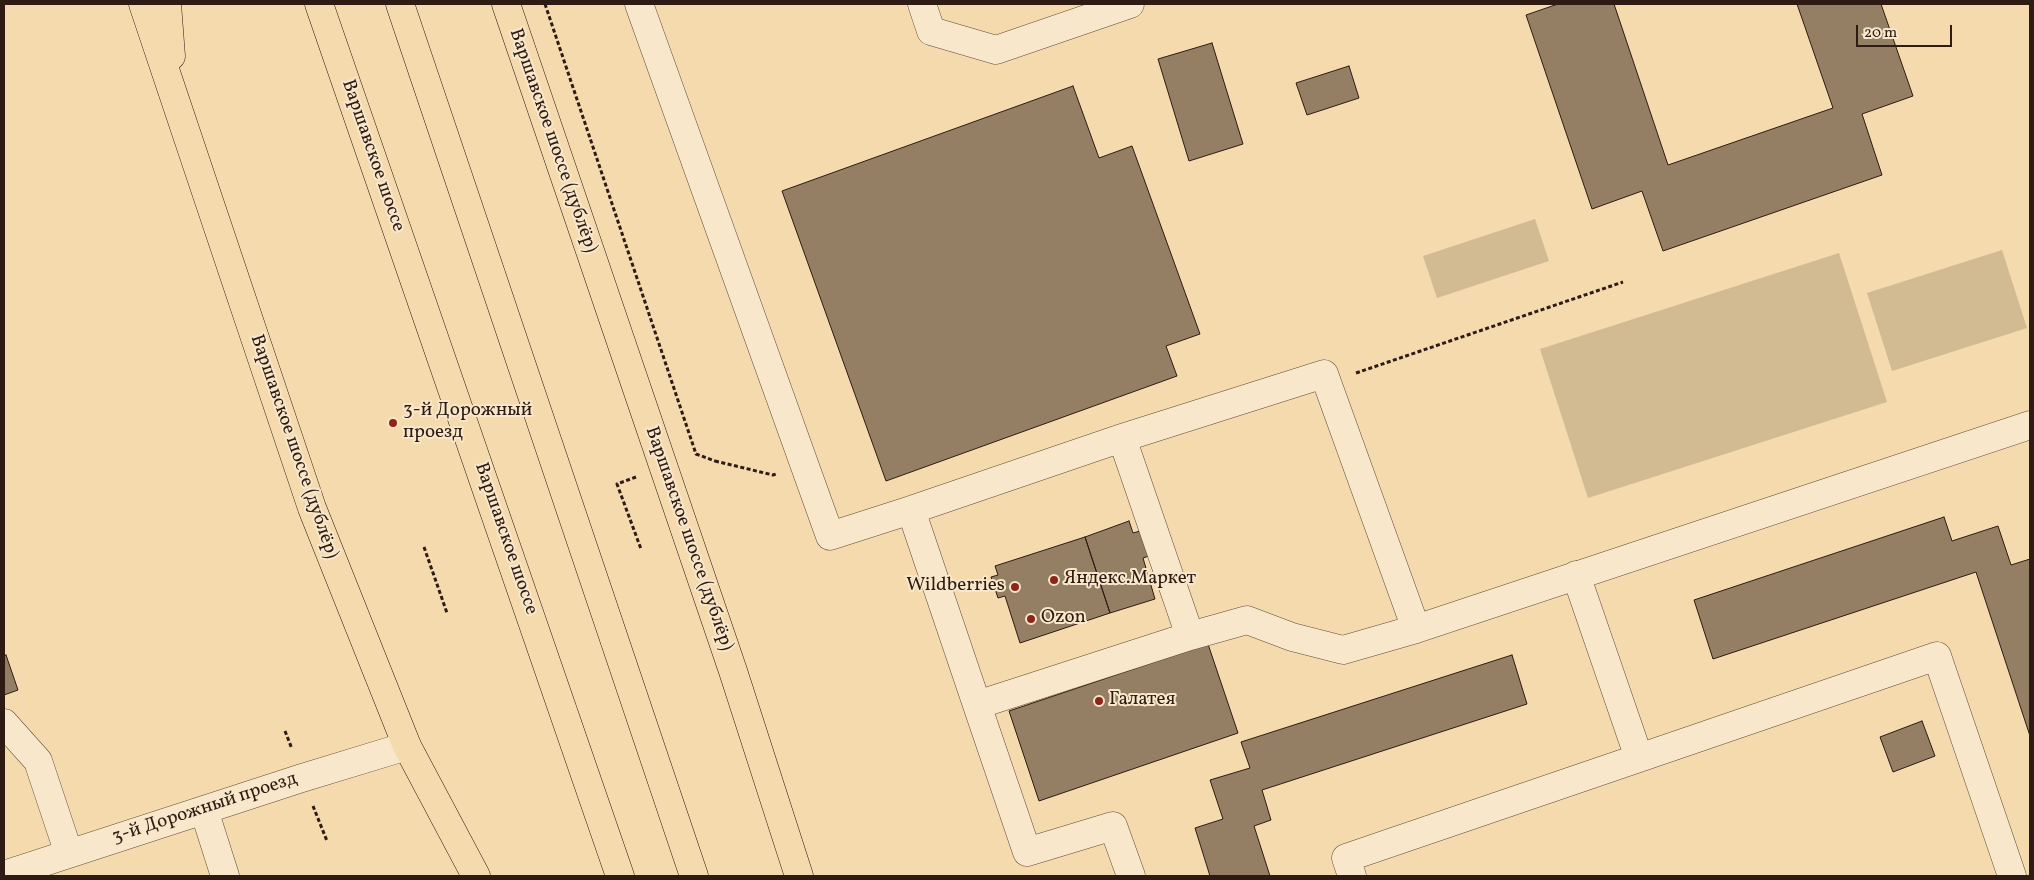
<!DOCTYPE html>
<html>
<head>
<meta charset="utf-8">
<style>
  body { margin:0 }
  #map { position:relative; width:2034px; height:880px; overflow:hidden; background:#f4daad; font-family:Vollkorn,serif }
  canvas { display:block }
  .frame { position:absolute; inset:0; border:5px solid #2d1b14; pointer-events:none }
  .scale { position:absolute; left:1856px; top:25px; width:96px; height:22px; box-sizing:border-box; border:2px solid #2d1b14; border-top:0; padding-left:6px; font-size:15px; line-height:18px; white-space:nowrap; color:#2d1b14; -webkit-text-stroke:4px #f8e7ca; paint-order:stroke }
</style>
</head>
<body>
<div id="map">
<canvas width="2034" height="880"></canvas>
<div class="frame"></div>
<div class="scale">20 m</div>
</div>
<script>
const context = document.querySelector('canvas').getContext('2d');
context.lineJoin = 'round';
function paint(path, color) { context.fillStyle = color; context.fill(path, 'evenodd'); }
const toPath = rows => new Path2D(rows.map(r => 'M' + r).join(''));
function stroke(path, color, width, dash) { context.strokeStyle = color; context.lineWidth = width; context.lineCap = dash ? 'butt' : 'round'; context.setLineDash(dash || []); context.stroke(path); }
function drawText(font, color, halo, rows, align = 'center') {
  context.font = font + ' Vollkorn,serif'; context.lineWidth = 4; context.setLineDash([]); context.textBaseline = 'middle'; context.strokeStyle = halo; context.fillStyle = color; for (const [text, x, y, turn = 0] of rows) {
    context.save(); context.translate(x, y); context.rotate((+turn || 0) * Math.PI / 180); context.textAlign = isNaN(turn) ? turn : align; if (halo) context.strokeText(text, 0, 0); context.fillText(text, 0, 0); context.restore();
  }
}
paint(toPath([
  [1535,219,1549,261,1437,298,1423,256],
  [2002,250,2027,328,1892,371,1867,293],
  [1839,253,1887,402,1588,498,1540,349]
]), '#d2ba93');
const building = toPath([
  [1558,4,1614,4,1668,165,1833,108,1797,4,1881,4,1913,96,1862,114,1882,175,1663,251,1642,191,1592,209,1526,15,1558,4],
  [1212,43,1243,144,1189,161,1158,59,1212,43],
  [1349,66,1359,98,1307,115,1296,83,1349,66],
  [1073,86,1099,158,1132,146,1200,334,1166,346,1177,376,886,481,782,191,1073,86],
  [1944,517,1952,541,1998,526,2011,565,2030,559,2030,736,1976,572,1713,659,1694,600,1944,517],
  [1129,521,1133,533,1147,529,1155,554,1143,558,1155,599,1110,613,1085,537,1129,521],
  [1085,537,1110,613,1020,643,1005,596,998,598,991,577,998,575,995,566,1085,537],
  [1208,644,1238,733,1039,801,1009,711,1208,644],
  [6,655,18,690,4,695,4,656,6,655],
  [1512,655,1527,704,1262,790,1271,820,1254,826,1270,876,1210,876,1195,828,1223,819,1210,780,1250,768,1241,742,1512,655],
  [1922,721,1935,756,1893,772,1880,737,1922,721]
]);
paint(building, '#947e64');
stroke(building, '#2d1b14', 1);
const minor = toPath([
  [639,4,830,536,911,510,977,705,1190,636,1247,620,1292,637,1343,650,1416,629,2030,425],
  [922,4,931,31,996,50,1130,4],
  [1122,438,1190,636],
  [911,510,1122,438,1324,374,1416,629],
  [977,705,1027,852,1113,826,1131,876],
  [4,723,38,761,69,854],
  [1639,758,1937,656,2012,876],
  [204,810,225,876],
  [4,875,302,778,407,746],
  [1352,876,1346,858,1639,758,1576,575]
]);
const major = toPath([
  [143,4,312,508,407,746,476,876],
  [167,4,171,56],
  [319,4,620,876],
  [400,4,694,876],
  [506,4,733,671,799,876]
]);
stroke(minor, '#5f4b3a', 29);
stroke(major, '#2d1b14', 29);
stroke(toPath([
  [545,4,696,454,715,461],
  [1356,373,1623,282],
  [715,461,773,475,776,474],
  [636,477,617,484,641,549],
  [424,547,447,613],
  [285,731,292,749],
  [313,806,327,841]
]), '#2d1b14', 3, [4, 2.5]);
stroke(minor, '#f8e7ca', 28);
stroke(major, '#f4daad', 28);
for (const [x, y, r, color] of [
  [393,423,5,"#8f2418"],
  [1054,580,5,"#8f2418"],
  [1015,587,5,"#8f2418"],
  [1031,619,5,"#8f2418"],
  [1099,701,5,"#8f2418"]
]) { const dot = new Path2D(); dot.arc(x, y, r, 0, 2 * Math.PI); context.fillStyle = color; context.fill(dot); stroke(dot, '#f8e7ca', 2); }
drawText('19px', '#2d1b14', '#f8e7ca', [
  ["Варшавское шоссе (дублёр)",552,141,71],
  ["Варшавское шоссе",372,156,71],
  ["Варшавское шоссе (дублёр)",293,447,71],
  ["Варшавское шоссе",505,539,71],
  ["Варшавское шоссе (дублёр)",688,539,71],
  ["3-й Дорожный проезд",205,809,-18]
]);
drawText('19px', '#2d1b14', '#f8e7ca', [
  ["3-й Дорожный",403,412],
  ["проезд",403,434],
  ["Яндекс.Маркет",1064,580],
  ["Wildberries",1005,587,"right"],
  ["Ozon",1041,619],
  ["Галатея",1109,701]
], 'left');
</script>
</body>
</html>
